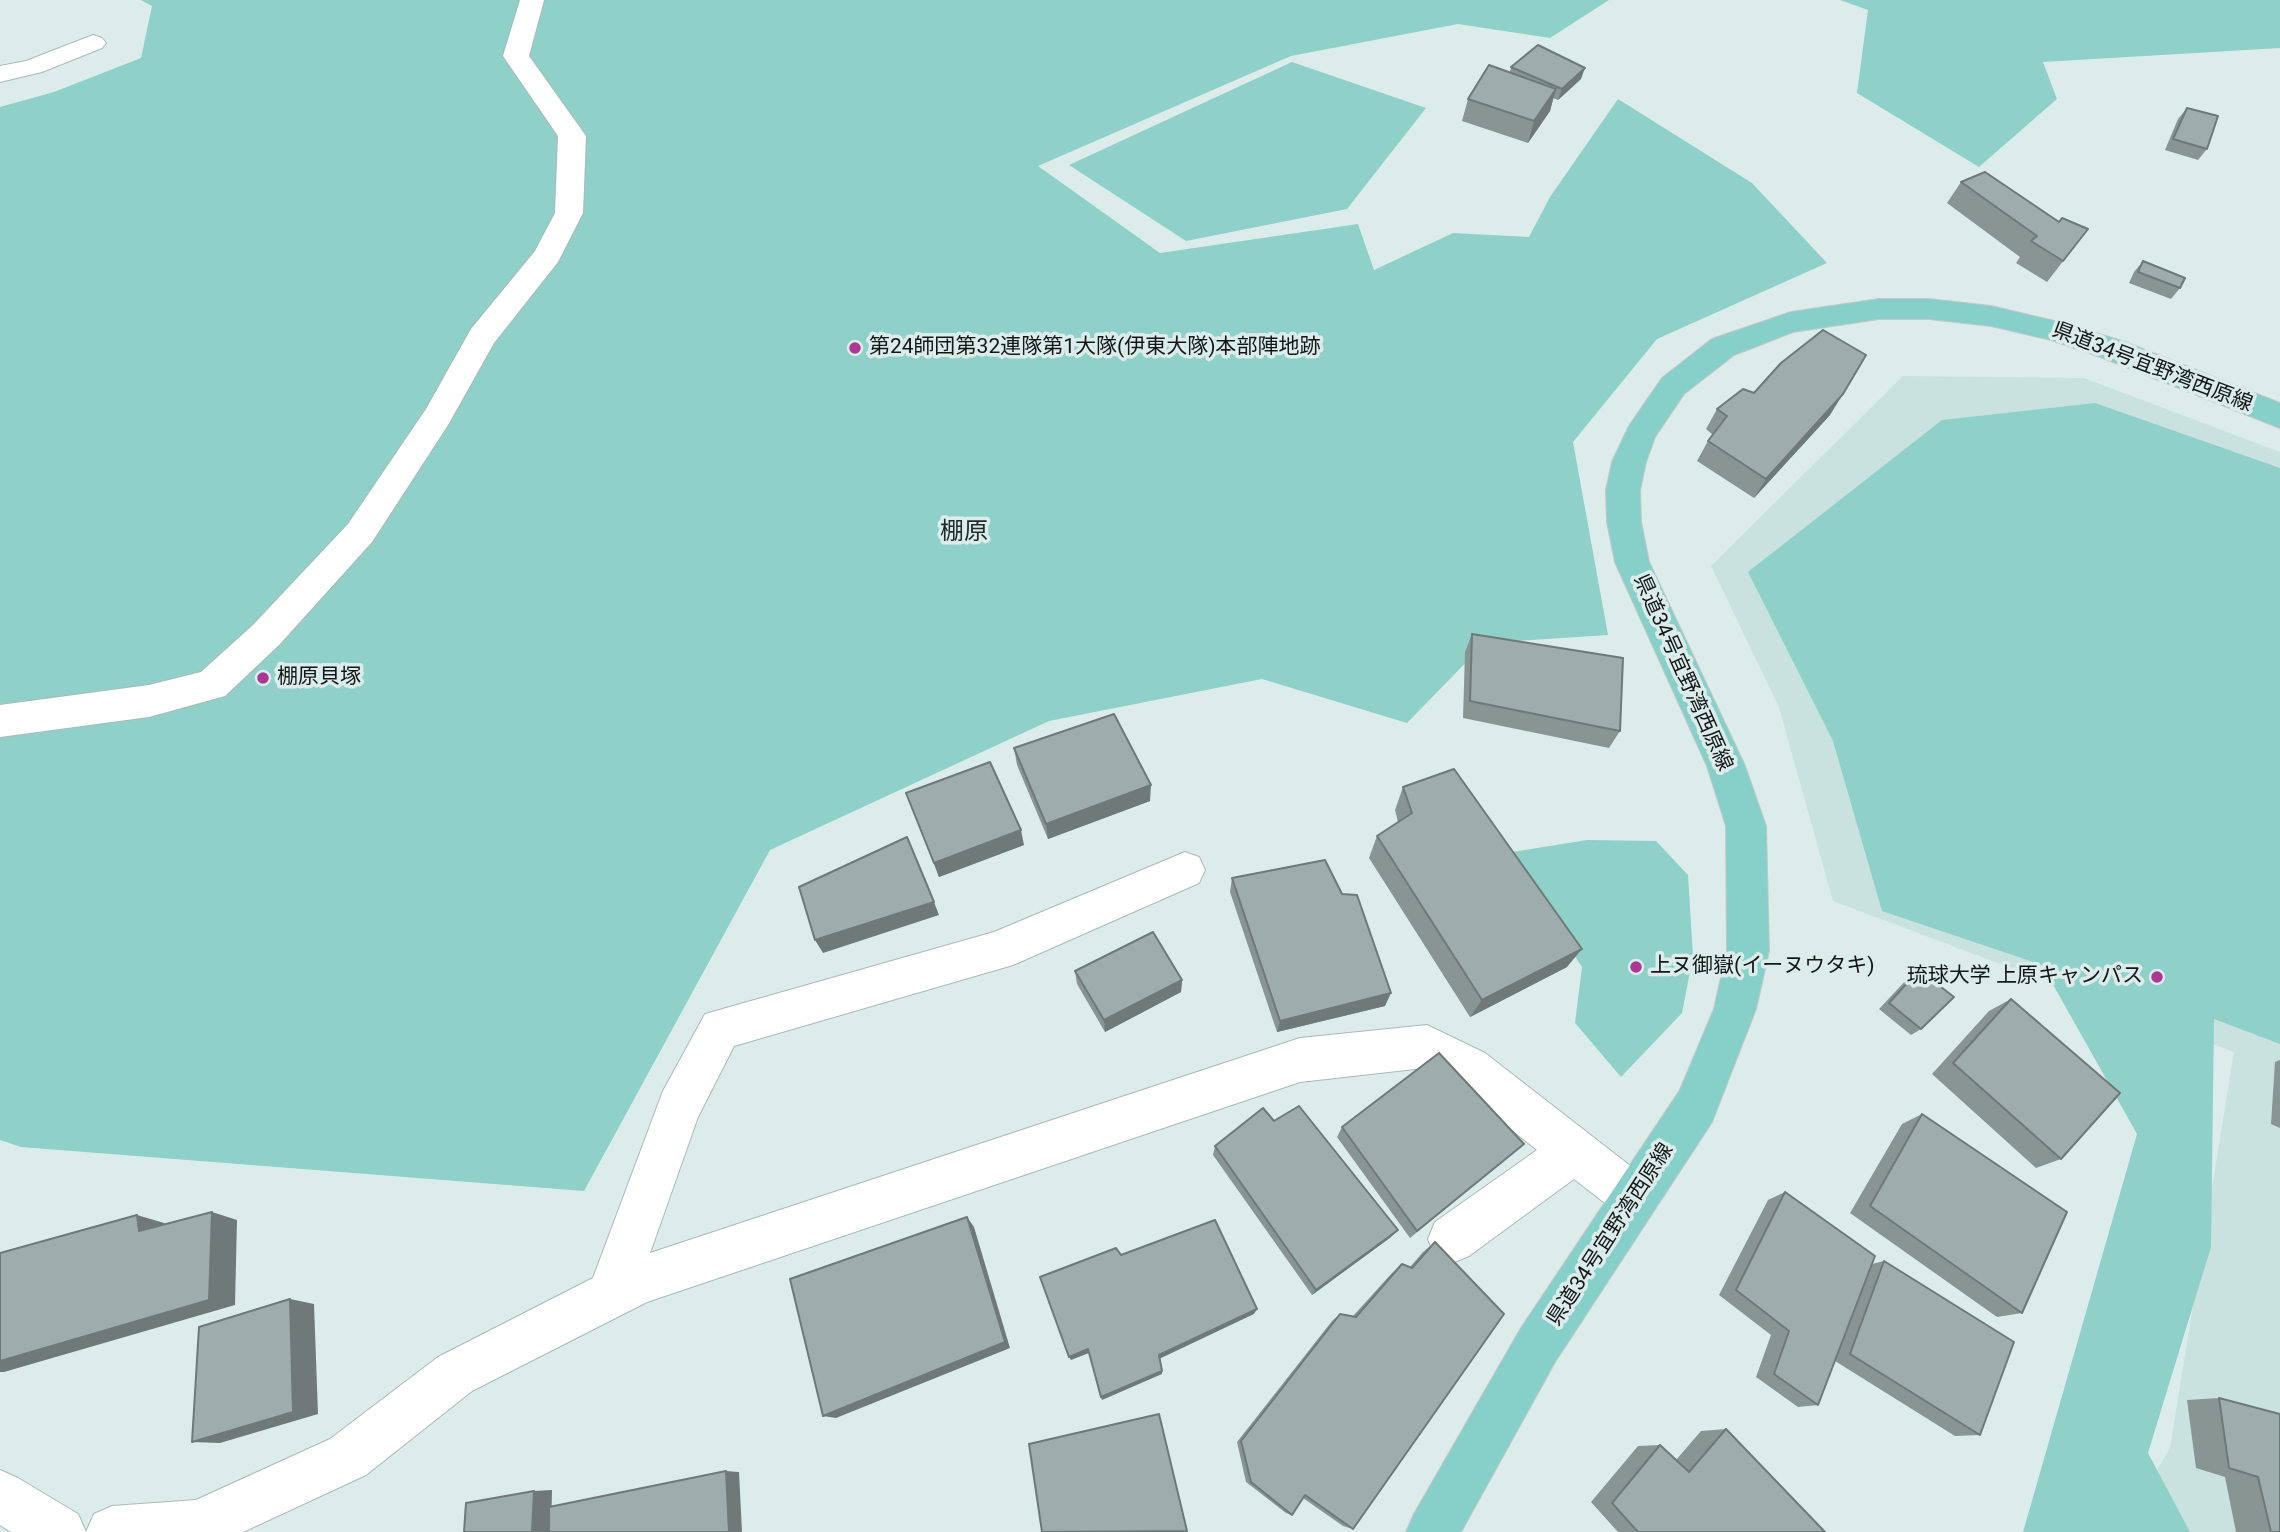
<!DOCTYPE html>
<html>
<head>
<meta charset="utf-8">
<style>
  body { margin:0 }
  canvas { display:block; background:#dcecea }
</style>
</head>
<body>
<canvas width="2280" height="1532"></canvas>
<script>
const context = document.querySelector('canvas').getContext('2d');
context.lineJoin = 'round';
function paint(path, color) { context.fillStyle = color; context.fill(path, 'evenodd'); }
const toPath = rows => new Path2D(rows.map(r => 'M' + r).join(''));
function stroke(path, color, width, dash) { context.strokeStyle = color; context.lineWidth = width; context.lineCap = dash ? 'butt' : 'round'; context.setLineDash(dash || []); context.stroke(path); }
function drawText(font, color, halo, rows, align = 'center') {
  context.font = font + ' Roboto,"Noto Sans JP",sans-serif'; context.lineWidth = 7; context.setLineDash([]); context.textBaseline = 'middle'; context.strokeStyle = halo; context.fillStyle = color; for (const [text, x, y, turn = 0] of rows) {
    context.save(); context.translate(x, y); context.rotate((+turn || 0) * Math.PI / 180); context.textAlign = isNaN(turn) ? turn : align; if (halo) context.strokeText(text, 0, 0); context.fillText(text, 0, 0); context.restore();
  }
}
paint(toPath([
  [1903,376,2084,378,2280,452,2280,1532,2120,1532,2170,1448,2234,1052,1833,901,1779,707,1711,566]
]), '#c9e2df');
paint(toPath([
  [141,0,1609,0,1550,38,1458,24,1291,56,1038,166,1160,253,1358,224,1374,270,1453,233,1529,237,1550,197,1618,99,1752,183,1827,263,1657,339,1573,442,1608,635,1485,643,1407,723,1262,679,1049,721,770,850,584,1191,21,1147,0,1140,0,107,54,92,141,58,152,6],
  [1840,0,2280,0,2280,48,2043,62,2057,99,1979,167,1857,93,1868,10],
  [1292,62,1426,108,1347,209,1186,241,1069,165],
  [2095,403,2280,468,2280,1044,2214,1019,2211,1247,2148,1453,2190,1532,2023,1532,2137,1134,2042,965,1882,911,1833,741,1748,572,1942,420],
  [1587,840,1656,841,1688,875,1693,956,1682,1013,1621,1077,1575,1023,1582,967,1506,853]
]), '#8fd1c9');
const minor = toPath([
  [520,0,544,0,529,56,586,136,583,213,558,262,494,343,448,425,372,542,279,645,225,696,149,717,0,737,0,705,149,685,201,672,253,625,348,524,426,409,471,329,535,251,555,213,558,136,503,56,520,0],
  [93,35,102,38,106,43,102,48,42,72,0,82,0,66,26,61,93,35],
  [1185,852,1199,857,1205,870,1199,883,1013,965,734,1046,698,1117,650,1253,1300,1038,1427,1025,1485,1053,1651,1182,1658,1198,1651,1214,1635,1221,1619,1214,1574,1179,1469,1256,1452,1263,1435,1256,1428,1239,1435,1222,1537,1150,1453,1083,1424,1068,1300,1082,647,1302,472,1391,366,1475,243,1532,11,1532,0,1525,0,1470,18,1478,78,1514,86,1532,94,1514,112,1506,196,1500,330,1439,438,1357,593,1278,663,1091,705,1014,994,932,1185,852]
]);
const major = toPath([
  [1879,299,1929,299,1991,306,2067,324,2125,342,2280,403,2280,428,2103,358,2051,340,1991,326,1929,319,1879,319,1793,332,1734,355,1684,394,1655,437,1646,462,1640,490,1641,522,1649,562,1745,766,1766,826,1769,951,1756,1009,1712,1122,1555,1362,1461,1532,1406,1532,1414,1514,1521,1328,1680,1090,1714,1009,1727,951,1726,826,1707,766,1615,562,1607,522,1606,490,1612,462,1629,426,1662,378,1712,339,1791,312,1879,299]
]);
stroke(minor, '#aab9b7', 2);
stroke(major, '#c6c8c7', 2);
paint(minor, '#fff');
paint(major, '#87d0ca');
paint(toPath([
  [1511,67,1581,79,1558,100,1553,98,1550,111,1528,143,1462,121,1468,99,1510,72],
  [2187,108,2207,149,2198,160,2165,150,2178,119],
  [1961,182,2059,222,2088,229,2047,282,2016,263,2020,257,1947,203],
  [2143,261,2180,288,2171,299,2129,283,2134,272],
  [1754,393,1830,415,1754,498,1697,461,1708,441,1713,435,1706,429,1717,409],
  [1472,634,1620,731,1609,748,1463,718,1465,652],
  [1014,748,1150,801,1048,839,1017,765],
  [1403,787,1567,967,1470,1017,1369,858,1377,836,1398,822,1395,810],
  [906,793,1024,845,939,877],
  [1232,878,1385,1006,1277,1032,1230,892],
  [1919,970,1921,1029,1911,1035,1879,1009,1909,977],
  [1075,971,1182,980,1181,992,1105,1032,1077,984],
  [2011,999,2061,1159,2036,1168,1932,1074,1989,1011],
  [2280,1060,2280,1128,2271,1124,2275,1062],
  [1922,1114,2022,1313,1997,1317,1850,1213,1902,1124],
  [1274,1121,1391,1237,1312,1295,1213,1155,1215,1146],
  [1342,1127,1524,1144,1410,1238,1337,1137],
  [1785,1192,1872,1264,1884,1261,1980,1435,1955,1436,1835,1361,1818,1405,1798,1407,1756,1377,1771,1335,1719,1295,1768,1200],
  [1435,1242,1353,1529,1343,1526,1303,1498,1292,1515,1286,1513,1246,1482,1237,1442,1332,1321,1340,1314,1353,1316,1392,1273,1402,1264,1410,1267,1423,1252],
  [2219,1398,2280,1414,2280,1532,2236,1532,2225,1477,2196,1468,2187,1400],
  [1726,1429,1825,1532,1618,1532,1591,1502,1638,1446,1660,1445,1676,1460,1701,1431]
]), '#889593');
paint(toPath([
  [1585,68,1581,79,1558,100,1562,89],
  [1556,89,1550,111,1528,143,1534,121],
  [1843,394,1830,415,1754,498,1766,479],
  [1151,785,1150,801,1048,839,1046,824],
  [1021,830,1024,845,939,877,934,863],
  [934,902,939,915,823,953,815,940],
  [1582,949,1567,967,1470,1017,1482,1000],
  [1182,980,1181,992,1105,1032,1104,1020],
  [1391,993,1385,1006,1277,1032,1280,1021],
  [212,1212,237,1220,235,1305,4,1372,0,1372,0,1361],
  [137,1215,164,1223,166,1238,139,1231],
  [967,1217,974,1227,1010,1348,836,1418,823,1416],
  [1398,1230,1391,1237,1312,1295,1316,1290],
  [290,1299,314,1304,318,1414,220,1443,192,1442],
  [1257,1309,1254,1314,1159,1359,1159,1355],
  [1088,1349,1089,1353,1071,1360,1069,1357],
  [1162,1371,1162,1374,1102,1400,1101,1397],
  [726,1471,739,1472,742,1532,729,1532],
  [552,1490,551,1532,532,1532,534,1491]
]), '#6f7978');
const building = toPath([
  [1538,45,1585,68,1562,89,1511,67,1538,45],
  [1489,65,1556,89,1534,121,1468,99,1489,65],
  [2187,108,2218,116,2207,149,2173,139,2187,108],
  [1985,172,2059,222,2062,218,2088,229,2063,261,2031,241,2037,236,1961,182,1985,172],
  [2143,261,2185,278,2180,288,2138,272,2143,261],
  [1823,330,1866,355,1843,394,1766,479,1708,441,1727,416,1717,409,1743,389,1754,393,1781,363,1823,330],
  [1472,634,1623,658,1620,731,1470,701,1472,634],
  [1114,714,1151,785,1046,824,1014,748,1114,714],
  [990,762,1021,830,934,863,906,793,990,762],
  [1454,769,1582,949,1482,1000,1377,836,1412,813,1403,787,1454,769],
  [907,837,934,902,815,940,799,887,907,837],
  [1325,860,1342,894,1357,895,1391,993,1280,1021,1232,878,1325,860],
  [1153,932,1182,980,1104,1020,1075,971,1153,932],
  [1919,970,1954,997,1921,1029,1889,1003,1919,970],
  [2011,999,2120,1093,2061,1159,1953,1063,2011,999],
  [1439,1053,1524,1144,1417,1231,1342,1127,1439,1053],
  [1299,1106,1398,1230,1316,1290,1215,1146,1263,1108,1274,1121,1299,1106],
  [1922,1114,2067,1212,2022,1313,1870,1206,1922,1114],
  [1785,1192,1875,1256,1818,1405,1774,1374,1789,1331,1736,1290,1785,1192],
  [212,1212,209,1300,0,1361,0,1253,137,1215,139,1231,212,1212],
  [967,1217,1005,1342,823,1416,790,1279,967,1217],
  [1215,1220,1257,1309,1159,1355,1162,1371,1101,1397,1088,1349,1069,1357,1040,1277,1116,1248,1121,1255,1215,1220],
  [1435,1242,1504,1314,1353,1529,1305,1495,1292,1515,1251,1482,1241,1441,1340,1314,1356,1317,1402,1264,1412,1268,1435,1242],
  [1884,1261,2014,1342,1980,1435,1850,1354,1884,1261],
  [290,1299,293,1412,192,1442,199,1327,290,1299],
  [2219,1398,2280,1414,2280,1532,2271,1532,2258,1477,2229,1468,2219,1398],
  [1159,1414,1187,1531,1042,1532,1029,1444,1159,1414],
  [1726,1429,1825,1532,1638,1532,1612,1503,1660,1445,1689,1472,1726,1429],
  [726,1471,729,1532,549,1532,549,1507,726,1471],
  [534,1491,532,1532,464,1532,466,1503,534,1491]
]);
paint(building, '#9eadab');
stroke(building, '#6f7978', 2);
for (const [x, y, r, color] of [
  [855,348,7,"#ab3993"],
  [263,678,7,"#ab3993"],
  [1636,967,7,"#ab3993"],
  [2157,977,7,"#ab3993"]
]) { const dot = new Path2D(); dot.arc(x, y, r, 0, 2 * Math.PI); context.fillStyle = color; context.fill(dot); stroke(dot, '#dcecea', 2.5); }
drawText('21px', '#131817', '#dcecea', [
  ["第24師団第32連隊第1大隊(伊東大隊)本部陣地跡",869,348],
  ["棚原貝塚",277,678],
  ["上ヌ御嶽(イーヌウタキ)",1650,967],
  ["琉球大学 上原キャンパス",2143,977,"right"]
], 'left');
drawText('21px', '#131817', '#dcecea', [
  ["県道34号宜野湾西原線",2152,368,21],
  ["県道34号宜野湾西原線",1682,673,66],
  ["県道34号宜野湾西原線",1611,1235,-57]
]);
drawText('24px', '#202c2b', '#dcecea', [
  ["棚原",964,533]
]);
</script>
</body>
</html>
